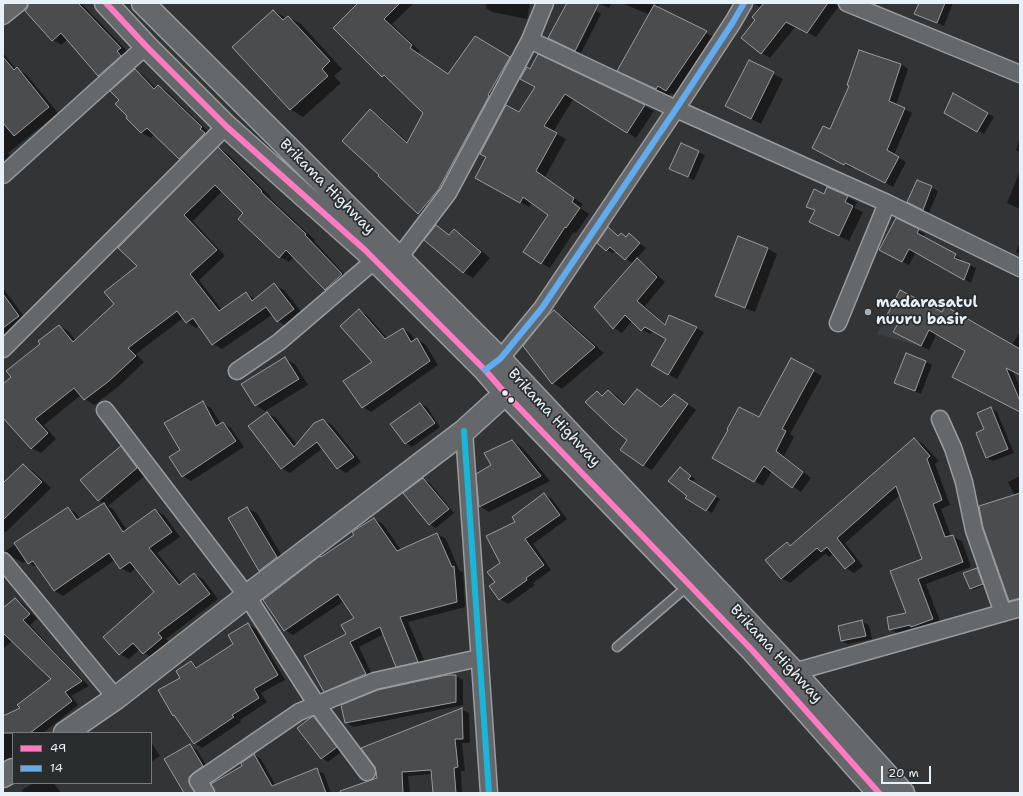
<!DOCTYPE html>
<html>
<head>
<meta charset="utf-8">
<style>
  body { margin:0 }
  #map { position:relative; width:1023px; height:796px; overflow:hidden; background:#333435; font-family:"Shantell Sans",sans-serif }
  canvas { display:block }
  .frame { position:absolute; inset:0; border:4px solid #e8f1f8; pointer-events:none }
  .legend { position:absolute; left:12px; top:732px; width:140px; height:52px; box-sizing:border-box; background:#2a2d2e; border:1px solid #767b7f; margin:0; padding:5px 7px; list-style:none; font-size:12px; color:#e8f1f8 }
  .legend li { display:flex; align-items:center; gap:8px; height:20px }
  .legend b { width:20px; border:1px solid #767b7f }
  .scale { position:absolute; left:881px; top:766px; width:50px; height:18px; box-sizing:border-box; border:2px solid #e8f1f8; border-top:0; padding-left:5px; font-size:12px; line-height:14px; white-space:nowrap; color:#e8f1f8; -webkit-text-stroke:3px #2a2d2e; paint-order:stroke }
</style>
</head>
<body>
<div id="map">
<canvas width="1023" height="796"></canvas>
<div class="frame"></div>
<ul class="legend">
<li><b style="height:5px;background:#fe7ac1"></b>49</li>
<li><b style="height:5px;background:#60acee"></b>14</li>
</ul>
<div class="scale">20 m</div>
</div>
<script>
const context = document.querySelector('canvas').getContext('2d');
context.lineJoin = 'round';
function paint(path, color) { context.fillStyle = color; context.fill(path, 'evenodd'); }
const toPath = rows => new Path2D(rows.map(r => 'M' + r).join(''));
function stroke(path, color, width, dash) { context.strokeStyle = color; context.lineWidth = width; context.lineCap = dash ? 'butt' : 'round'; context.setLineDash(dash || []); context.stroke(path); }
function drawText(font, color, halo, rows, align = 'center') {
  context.font = font + ' "Shantell Sans",sans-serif'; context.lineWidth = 3.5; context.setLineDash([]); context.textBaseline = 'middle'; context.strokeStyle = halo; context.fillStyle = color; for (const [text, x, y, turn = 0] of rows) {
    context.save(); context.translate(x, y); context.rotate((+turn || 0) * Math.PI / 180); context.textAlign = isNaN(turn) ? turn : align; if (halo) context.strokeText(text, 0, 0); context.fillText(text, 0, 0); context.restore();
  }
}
paint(toPath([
  [893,304,923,319,920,346,877,334]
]), '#3d4042');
paint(toPath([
  [29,3,81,3,129,53,107,80,99,75,68,39,61,45,53,40,29,6],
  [360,3,414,3,392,24,420,51,418,53,449,75,476,38,518,63,427,218,419,213,370,111,379,116,408,142,424,112,392,82,383,76,334,28],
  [487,3,530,3,527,19,492,12,486,8],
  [599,3,612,3,609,8],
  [622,3,660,3,658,8,720,40,679,98,671,93,669,96,619,70,650,15],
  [754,3,833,3,839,6,816,37,796,26,770,58,762,53,757,20,761,8],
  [920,3,953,3,944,26,922,17],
  [568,4,595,10,601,14,581,53,556,41],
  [274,11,286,18,288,17,301,24,342,69,334,76,341,83,303,117,290,109],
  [859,51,901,64,908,69,896,105,912,113,894,155,906,162,893,187,853,166,852,168,820,152,850,86],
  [3,53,16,69,26,74,58,113,8,153,11,156,3,163],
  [538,55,654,111,636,138,574,98,553,132,566,139,545,177,583,204,580,208,589,214,576,233,574,232,550,268,541,263,549,215,532,202,529,207,485,183,520,114,536,87,530,70],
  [749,61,783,79,761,124,736,111],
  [135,70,143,75,156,88,158,86,167,91,210,133,189,163,180,158,154,134,151,138,142,133,127,118],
  [953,95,994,117,984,134,946,113],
  [1020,138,1020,152,1016,150],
  [219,148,228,154,271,197,270,198,315,240,314,241,350,280,334,295,325,289,294,257,289,262,280,257,244,213,222,191,193,221,225,256,199,280,222,310,246,293,255,299,274,285,284,290,303,314,287,326,278,321,272,315,222,349,213,344,200,325,196,328,187,322,183,318,136,354,144,362,119,386,94,405,85,399,81,395,44,425,56,439,41,453,31,448,3,417,3,385,12,377,59,326,68,331,76,341,115,304,139,267],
  [698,152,705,155,694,180,677,172],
  [1020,171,1020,209,1007,203],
  [917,181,938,191,929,213,915,206],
  [825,195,847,197,857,202,854,208,863,212,849,241,820,227,815,211,807,206],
  [897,219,925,234,923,237,961,259,960,261,976,268,971,283,916,252,909,265,887,254],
  [436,226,450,235,454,230,464,236,490,258,473,278,463,272],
  [608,228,620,237,627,238,629,235,646,248,636,259,645,264,665,282,645,306,666,325,696,328,704,332,677,379,652,365,667,339,653,331,650,334,642,330,632,321,622,333,614,328,595,307,633,264,616,251,613,253,607,250],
  [1020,243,1020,254,1016,252],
  [768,249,777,254,755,312,726,301,716,295],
  [3,288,28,322,7,338,3,335],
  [359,311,367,315,388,339,403,329,411,334,415,340,417,340,425,344,438,365,371,412,363,407,373,362],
  [555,312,564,317,604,353,562,389,553,383,524,346],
  [943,314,1012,345,1020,332,1020,374,1013,371,1020,388,1020,412,967,350,937,333,929,350,902,336],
  [285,359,295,364,308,385,265,411,255,405],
  [792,360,822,376,790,434,794,437,784,456,811,478,801,492,772,471,763,486,713,458,760,418],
  [926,362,932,365,921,394,896,383],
  [638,390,662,407,683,400,696,410,652,470,643,465,628,440,597,392,604,396,608,391,617,396,626,405],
  [203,403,211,408,221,424,223,423,231,428,244,447,191,481,183,476,181,450],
  [420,404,427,407,440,427,412,447,405,443],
  [991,408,997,412,1014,453,993,461,987,458,985,430],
  [267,413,276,418,297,445,323,420,332,425,361,462,346,473,338,468,323,448,290,473,281,468],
  [914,439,923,444,939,461,935,464,950,505,941,509,951,536,962,541,971,567,926,584,941,624,899,634,890,629,907,614,923,560,900,495,845,543,863,566,854,573,845,568,834,553,830,557,825,554,790,583,781,578,787,543,792,546],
  [512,441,522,447,550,481,489,512,480,506,492,466],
  [121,448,131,453,147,474,108,506,113,509,127,530,155,510,164,515,180,537,157,553,182,584,194,574,203,579,218,599,166,639,170,643,153,658,144,653,140,649,129,659,120,654,104,637,155,592,136,568,130,573,121,568,115,560,63,596,55,591,39,568,38,568,29,563,26,560,23,563,4,552,68,508,76,513,80,519,104,504,99,500],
  [23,465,33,471,51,488,6,532,3,531,3,485],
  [685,471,695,479,692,482,720,499,712,513,687,498,688,495],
  [1020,476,1020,605,1018,605,1010,601,1015,496,1008,482],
  [423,479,430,483,454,513,436,528,430,524],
  [544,494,552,499,567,519,533,544,551,570,533,583,535,585,508,604,500,599,497,583,501,563,517,522],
  [247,508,257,513,286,563,269,576,260,570,229,518],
  [374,519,383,524,401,550,437,534,446,539,459,570,463,572,465,607,408,622,427,667,405,671,396,666,384,634,359,647,374,679,334,696,325,691,347,634,356,618,344,601,293,635,285,630,322,558,355,535],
  [3,562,8,577,3,581],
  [977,569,980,570,985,585,973,590,970,588],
  [15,599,22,603,37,619,30,625,66,664,89,686,71,696,78,705,43,733,13,733,13,764,10,765,3,761,3,717,21,708,52,679,12,641,3,649,3,610],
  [862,622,869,625,872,639,848,644,842,641],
  [248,624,256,629,285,680,261,693,267,702,240,720,241,722,202,748,194,743,177,717,173,715,182,678,191,662,199,667,235,644],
  [456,676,463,680,463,705,353,727,346,722],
  [461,709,469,713,470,743,462,743,465,771,461,771,462,793,434,793,433,774,408,776,410,793,337,793,378,779],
  [313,718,320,721,342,751,328,762,322,758],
  [151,742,160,756,151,762],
  [190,746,197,750,209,770,199,793,185,793],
  [254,755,261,759,276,786,317,770,324,774,331,793,216,793],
  [33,783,54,783,61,793,24,793,22,790]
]), '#0007');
const building = toPath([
  [28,3,78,3,121,48,117,51,121,56,98,76,61,33,52,41,25,11,28,7,28,3],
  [358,3,400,3,384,19,412,45,410,48,448,74,475,36,510,57,488,95,489,96,438,190,418,214,378,176,379,175,342,141,370,109,407,143,423,113,384,75,382,77,333,28,358,3],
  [567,3,599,3,575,51,548,38,567,3],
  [764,3,828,3,807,33,786,22,761,54,741,38,755,20,752,17,764,3],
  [919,3,945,3,937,23,914,14,919,3],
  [654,5,707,31,666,91,658,86,656,89,617,71,654,5],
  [273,10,283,20,288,16,330,61,322,69,328,76,290,110,232,47,273,10],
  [859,50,901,64,889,101,905,108,887,150,899,157,885,183,845,163,844,165,812,148,823,126,830,129,849,86,847,85,859,50],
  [538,54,645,105,627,133,565,94,544,126,557,133,536,171,574,198,572,202,580,208,566,228,565,227,541,264,523,252,548,215,523,197,520,203,475,178,486,157,480,154,506,105,519,112,535,87,520,79,527,67,530,69,538,54],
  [3,57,14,70,17,67,49,107,14,136,3,123,3,57],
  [749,60,774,72,751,119,725,106,749,60],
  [135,69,154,89,158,85,202,127,200,129,205,133,179,159,147,128,141,133,126,118,127,116,115,104,119,100,110,91,135,69],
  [953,93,988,113,977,132,944,113,953,93],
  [681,143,699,151,688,177,669,169,681,143],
  [218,147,262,191,261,192,306,234,305,235,342,274,325,290,286,250,279,258,238,219,243,213,215,185,184,215,217,250,190,274,219,311,246,292,252,301,274,283,294,309,277,322,266,307,212,345,193,318,186,323,177,311,128,348,136,356,109,381,84,400,74,388,35,419,48,433,31,449,3,418,3,384,11,377,6,371,40,344,38,341,59,325,73,342,114,304,104,292,137,266,118,248,218,147],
  [917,180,932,186,923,210,907,202,917,180],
  [827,187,848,196,845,202,853,206,839,236,809,222,815,210,806,207,814,189,824,194,827,187],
  [896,218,919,229,917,233,956,254,954,258,970,264,964,280,909,249,902,262,879,250,896,218],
  [436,225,449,235,454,229,481,252,463,273,424,240,436,225],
  [608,227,618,236,621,233,626,237,629,233,640,243,625,260,610,247,606,251,597,243,608,227],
  [738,236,768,248,745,308,715,296,738,236],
  [637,258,657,277,637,301,665,325,669,315,697,327,668,375,651,365,666,339,645,327,641,331,625,315,613,329,594,307,637,258],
  [900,290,942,312,945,306,1020,349,1020,375,1006,368,1020,401,1020,412,952,377,965,351,929,330,921,346,893,332,899,322,887,315,900,290],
  [3,294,19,316,3,328,3,294],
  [359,309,385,339,403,328,411,342,417,338,430,361,362,408,343,381,372,362,340,326,359,309],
  [554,310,595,347,552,384,523,346,546,317,554,310],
  [906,353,926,361,915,391,894,383,906,353],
  [285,357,299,379,255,406,241,384,285,357],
  [791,358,814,370,782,429,786,431,776,451,803,472,792,488,764,466,754,482,712,458,728,430,727,429,739,407,759,417,791,358],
  [637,389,661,407,674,394,688,404,643,466,620,450,627,440,611,427,585,402,597,391,602,396,608,390,624,405,637,389],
  [203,401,216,426,223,422,236,441,182,477,169,457,180,450,164,423,203,401],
  [420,403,435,423,405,444,390,424,420,403],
  [991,407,1008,449,986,458,976,433,984,429,977,413,991,407],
  [267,412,294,447,314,423,323,419,354,457,337,469,317,442,281,469,248,426,267,412],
  [914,438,930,456,927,459,942,500,933,504,945,537,953,535,963,562,918,579,933,619,911,627,910,625,889,630,887,617,906,613,890,571,922,559,896,486,837,538,855,561,845,569,827,547,821,552,817,548,781,579,765,560,787,542,790,546,914,438],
  [512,440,541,476,479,507,476,474,491,465,484,453,512,440],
  [121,446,137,468,98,501,80,480,121,446],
  [23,464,42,482,3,520,3,483,23,464],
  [680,467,691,476,688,479,716,496,706,511,685,498,687,496,668,481,680,467],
  [423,478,449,509,429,525,403,493,423,478],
  [544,493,560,515,525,539,544,565,526,578,527,580,499,600,489,586,495,582,487,572,500,563,486,536,515,522,512,517,544,493],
  [1020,493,1020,598,1009,601,983,527,979,506,1020,493],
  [104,503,123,532,155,509,172,532,149,548,179,585,194,573,210,594,158,633,162,638,143,654,133,643,119,655,103,637,154,592,130,562,120,569,109,553,54,591,33,561,28,564,14,543,68,507,77,520,104,503],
  [247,507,277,557,259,571,228,518,247,507],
  [374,518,397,551,437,533,452,567,454,566,457,602,400,617,418,662,396,667,380,627,350,642,366,674,324,692,304,656,346,634,341,625,354,618,338,594,284,631,263,600,320,556,321,557,354,535,352,532,374,518],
  [977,568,983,584,970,589,963,573,977,568],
  [15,598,30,614,23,620,59,658,82,681,65,692,72,701,30,733,3,733,3,716,20,708,17,705,51,679,3,633,3,608,15,598],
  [862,620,866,636,841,641,838,626,862,620],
  [248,623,278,675,254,689,259,698,232,715,234,717,194,744,174,715,173,716,158,690,180,678,176,671,191,661,196,668,233,644,228,635,248,623],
  [447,675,456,675,456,702,345,723,341,705,378,690,447,675],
  [462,708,463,739,455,739,458,767,454,768,456,793,433,793,431,770,402,772,403,793,341,793,340,791,377,778,375,767,361,748,462,708],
  [313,716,337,747,321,759,297,728,313,716],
  [190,744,203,766,193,773,189,777,189,782,195,793,184,793,164,759,190,744],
  [254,754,272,786,317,768,326,793,215,793,211,784,242,766,241,763,254,754]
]);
paint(building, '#4b4c4d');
stroke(building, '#999b9e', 1);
const lane = toPath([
  [617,647,689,585]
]);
const street = toPath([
  [847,3,1020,74],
  [3,16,19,3],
  [530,40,676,109,887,203,1020,268],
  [3,175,146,46],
  [398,259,448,193,530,40,545,3],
  [838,323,887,203],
  [3,349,226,126],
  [491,365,500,359,542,308,676,109,733,22,744,3],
  [237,371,279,342,375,260],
  [105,410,247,596,317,705,367,772],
  [940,419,953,448,964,482,974,530,1003,613],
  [464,431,489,793],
  [3,561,116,698],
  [794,672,1020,608],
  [206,793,198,781,299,712,375,681,479,658]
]);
const secondary = toPath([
  [65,733,116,698,247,596,464,431,519,381],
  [3,776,13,770]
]);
const highway = toPath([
  [106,3,146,46,226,126,365,250,485,370,505,393,752,650,879,793],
  [143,3,500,359,794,672,903,793]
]);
stroke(lane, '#999b9e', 11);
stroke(street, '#999b9e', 19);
stroke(secondary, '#999b9e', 25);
stroke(highway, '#999b9e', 25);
stroke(lane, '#64686b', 8);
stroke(street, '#64686b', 16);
stroke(secondary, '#64686b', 22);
stroke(highway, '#64686b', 22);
stroke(toPath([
  [106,3,146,46,226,126,365,250,485,370,505,393,752,650,879,793]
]), '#fe7ac1', 6);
stroke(toPath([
  [485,370,500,359,542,308,676,109,733,22,744,3]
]), '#60acee', 6);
stroke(toPath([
  [464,431,489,793]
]), '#1ab6d8', 6);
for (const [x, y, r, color] of [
  [868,312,4,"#a9afb4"],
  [505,393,3.5,"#e8f1f8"],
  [511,400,3.5,"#e8f1f8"]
]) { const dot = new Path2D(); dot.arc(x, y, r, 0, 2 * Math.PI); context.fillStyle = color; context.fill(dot); stroke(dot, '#2a2d2e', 1.5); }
drawText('15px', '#e8f1f8', '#2a2d2e', [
  ["Brikama Highway",327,187,45],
  ["Brikama Highway",554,418,47],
  ["Brikama Highway",776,654,47]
]);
drawText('bold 15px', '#e8f1f8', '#2a2d2e', [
  ["madarasatul",876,303],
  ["nuuru basir",876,320]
], 'left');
</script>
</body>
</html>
